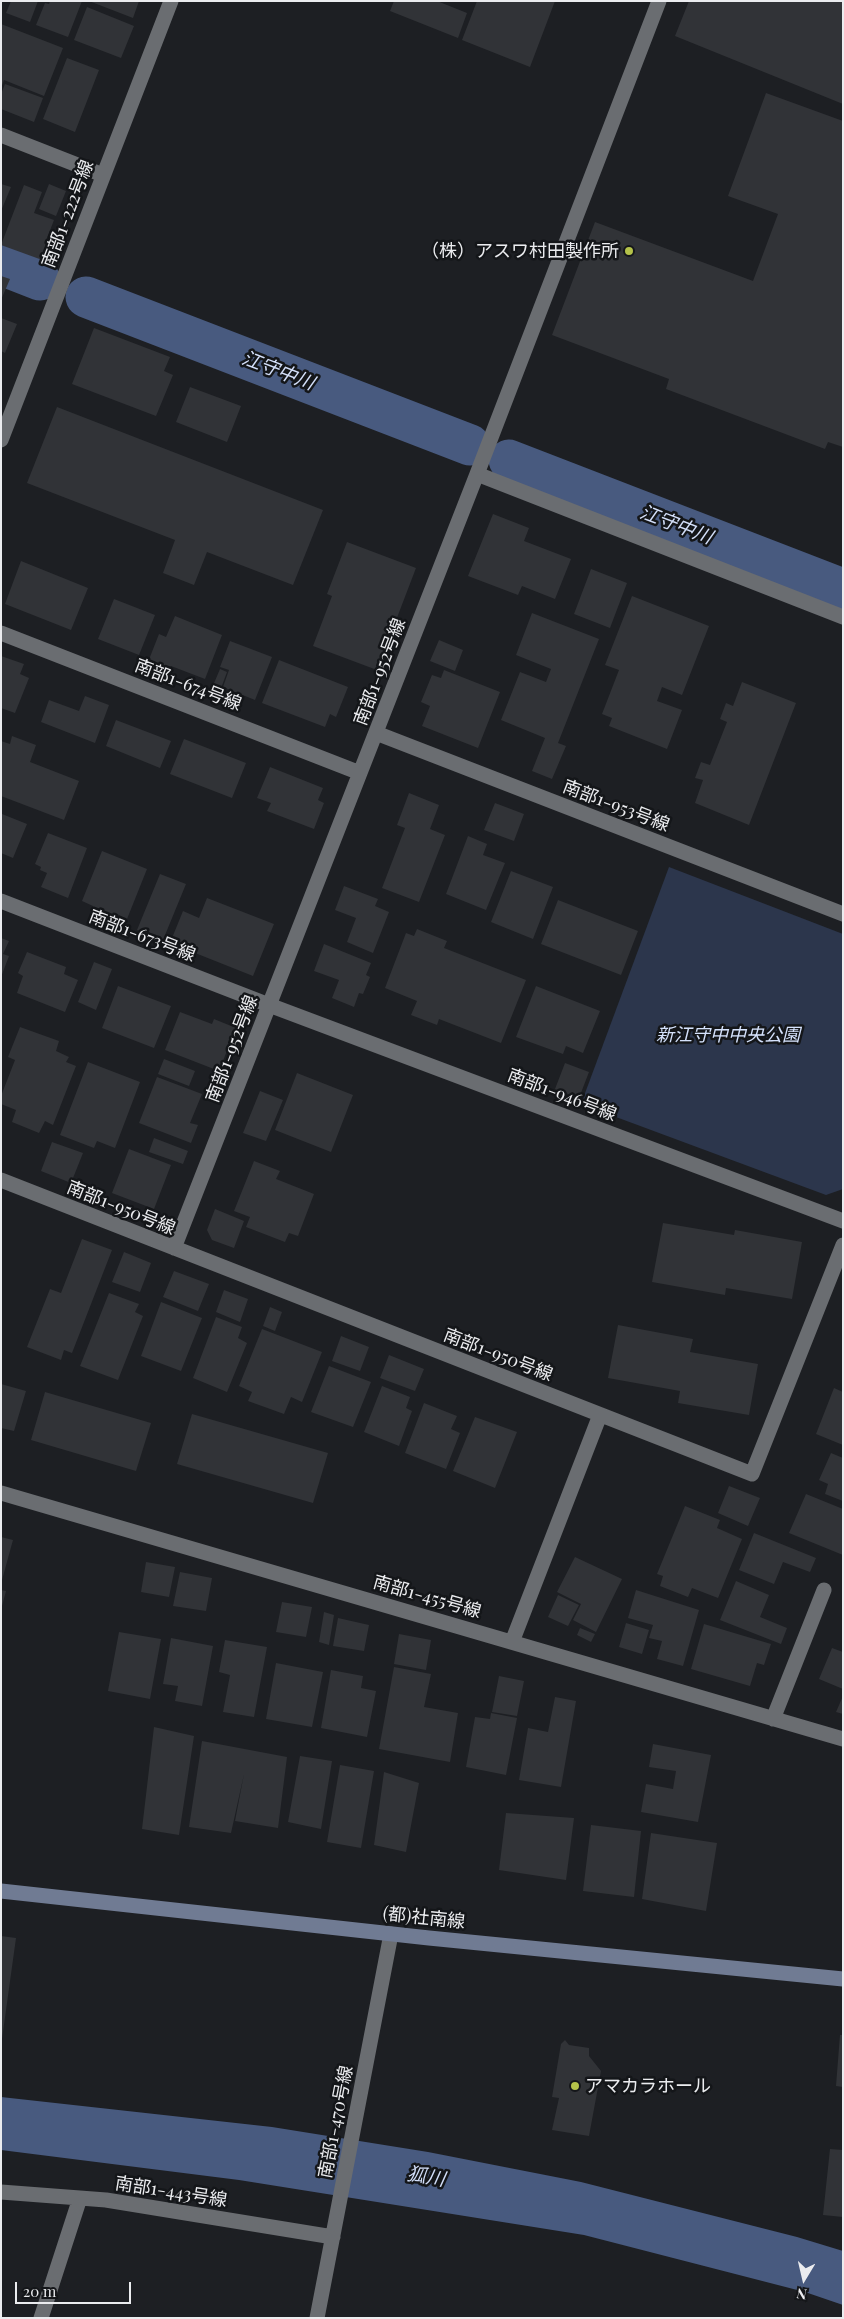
<!DOCTYPE html>
<html>
<head>
<meta charset="utf-8">
<style>
  body { margin:0 }
  #map { position:relative; width:844px; height:2319px; overflow:hidden; background:#1d1f23; font-family:"Playfair Display",serif }
  canvas { display:block }
  .frame { position:absolute; inset:0; border:2px solid #ebecef; pointer-events:none }
  .north { position:absolute; left:779px; top:2254px; width:50px; height:50px; -webkit-text-stroke:4px #141619; paint-order:stroke; rotate:189deg; font-size:14px; font-weight:700; line-height:20px; text-align:center; color:#ebecef }
  .north::after { content:''; display:block; margin:auto; width:18px; height:22px; background:#ebecef; clip-path:polygon(50% 0,100% 100%,50% 72%,0 100%) }
  .scale { position:absolute; left:15px; top:2282px; width:116px; height:22px; box-sizing:border-box; border:2px solid #ebecef; border-top:0; padding-left:6px; font-size:15px; line-height:18px; white-space:nowrap; color:#ebecef; -webkit-text-stroke:4px #141619; paint-order:stroke }
</style>
</head>
<body>
<div id="map">
<canvas width="844" height="2319"></canvas>
<div class="frame"></div>
<div class="north">N</div>
<div class="scale">20 m</div>
</div>
<script>
const context = document.querySelector('canvas').getContext('2d');
context.lineJoin = 'round';
function paint(path, color) { context.fillStyle = color; context.fill(path, 'evenodd'); }
const toPath = rows => new Path2D(rows.map(r => 'M' + r).join(''));
function stroke(path, color, width, dash) { context.strokeStyle = color; context.lineWidth = width; context.lineCap = dash ? 'butt' : 'round'; context.setLineDash(dash || []); context.stroke(path); }
function drawText(font, color, halo, rows, align = 'center') {
  context.font = font + ' "Playfair Display","Noto Sans JP",serif'; context.lineWidth = 5; context.setLineDash([]); context.textBaseline = 'middle'; context.strokeStyle = halo; context.fillStyle = color; for (const [text, x, y, turn = 0] of rows) {
    context.save(); context.translate(x, y); context.rotate((+turn || 0) * Math.PI / 180); context.textAlign = isNaN(turn) ? turn : align; if (halo) context.strokeText(text, 0, 0); context.fillText(text, 0, 0); context.restore();
  }
}
paint(toPath([
  [669,867,843,934,843,1189,826,1195,581,1104]
]), '#2c364c');
paint(toPath([
  [1,2097,272,2127,428,2152,581,2182,797,2237,843,2251,843,2305,805,2292,584,2235,239,2180,1,2150]
]), '#485a7f');
stroke(toPath([
  [1,265,40,280],
  [86,297,470,445],
  [509,460,843,589]
]), '#485a7f', 41);
paint(toPath([
  [11,1,38,1,30,22,6,13],
  [50,1,82,1,68,37,36,25,45,3,49,4],
  [89,1,139,1,133,18],
  [394,1,437,1,467,13,458,38,390,11],
  [477,1,555,1,530,67,462,40],
  [689,1,843,1,843,104,675,36],
  [87,7,134,26,121,58,74,40],
  [1,24,63,48,44,96,4,80,1,88],
  [67,58,99,70,75,132,43,119],
  [5,84,43,98,34,122,1,109,1,94],
  [766,93,843,121,843,447,828,442,825,449,666,389,669,379,552,335,595,222,753,281,778,214,728,196],
  [1,184,11,187,1,211],
  [49,184,66,191,56,216,39,209],
  [24,185,42,192,34,213,54,220,46,241,51,244,45,261,1,245],
  [1,276,10,279,1,300],
  [1,318,17,324,5,353,1,351],
  [94,328,170,357,164,371,173,375,156,416,72,384],
  [190,387,241,406,227,442,176,422],
  [57,407,323,510,293,585,207,552,194,585,163,573,175,540,27,483],
  [493,514,529,528,524,541,571,559,555,599,522,586,518,595,468,576],
  [347,542,416,568,377,670,313,646,332,596,327,594],
  [21,561,88,588,71,630,5,604],
  [591,569,627,583,610,628,574,614],
  [632,596,709,626,682,695,662,687,657,701,682,710,667,749,609,726,612,718,602,714,619,670,605,665],
  [114,599,155,615,139,655,98,639],
  [532,613,599,639,558,743,566,746,552,779,532,771,545,738,501,720,520,672,546,682,551,669,516,655],
  [175,616,222,635,205,679,171,666,169,670,148,662,159,634,166,637],
  [439,640,463,650,455,671,430,661],
  [230,641,272,657,255,700,223,687,229,670,220,667],
  [1,656,24,664,20,674,29,678,15,713,1,708],
  [279,660,348,687,336,717,330,714,325,727,262,703],
  [220,669,227,672,220,691,212,688],
  [444,670,500,692,478,748,422,726,430,706,421,702,432,675,441,678],
  [742,682,796,703,749,825,695,803,703,780,695,778,701,762,710,765,727,722,720,719,726,703,733,706],
  [85,696,109,705,95,743,41,722,49,700,79,711],
  [116,720,171,741,160,768,106,746],
  [12,736,36,745,30,762,79,781,64,820,1,796,1,741,10,744],
  [184,739,246,763,232,798,170,774],
  [270,767,323,788,318,800,324,803,314,829,267,811,271,803,257,798],
  [409,793,439,805,430,829,445,835,419,902,382,888,405,828,397,825],
  [495,803,524,814,514,841,484,830],
  [2,814,27,824,13,858,1,853],
  [48,833,87,848,68,898,41,887,47,873,40,870,41,867,35,864],
  [468,836,487,844,483,855,505,863,486,910,446,894],
  [102,851,147,869,127,919,115,913,113,918,92,910,93,906,82,901],
  [511,871,553,887,533,939,491,922],
  [160,874,186,884,163,940,137,930],
  [344,886,378,899,375,906,389,912,373,953,347,942,356,918,335,910],
  [207,898,274,924,253,976,170,943,183,911,199,918],
  [558,900,638,931,621,975,541,944],
  [417,929,447,941,444,948,526,980,501,1043,439,1019,437,1025,411,1015,417,1001,385,988,406,933,414,936],
  [1,938,9,941,3,954,9,956,1,977],
  [324,944,371,963,366,975,370,977,363,994,359,993,354,1007,332,998,339,980,314,971],
  [27,952,66,967,64,974,78,980,65,1012,17,993,23,976,18,973],
  [94,962,112,969,96,1010,78,1002],
  [118,986,171,1006,154,1048,102,1028],
  [536,986,600,1011,583,1053,566,1046,563,1054,516,1037],
  [180,1012,212,1024,214,1019,236,1028,219,1071,165,1050],
  [20,1027,59,1041,56,1051,69,1057,66,1062,76,1066,53,1125,45,1121,39,1133,12,1122,16,1110,1,1104,1,1096,15,1060,8,1057],
  [164,1059,195,1071,189,1086,158,1074],
  [88,1062,140,1082,115,1148,97,1141,94,1148,60,1135],
  [565,1063,589,1072,579,1098,555,1089],
  [297,1073,353,1095,331,1152,275,1130],
  [157,1077,202,1094,190,1123,198,1125,191,1143,139,1123],
  [260,1091,283,1100,266,1141,243,1133],
  [154,1138,188,1151,183,1164,149,1152],
  [52,1142,83,1153,71,1183,41,1171],
  [129,1149,171,1165,154,1209,112,1193],
  [254,1161,280,1171,276,1179,314,1194,298,1236,289,1233,285,1242,246,1227,250,1217,234,1211],
  [215,1209,244,1221,234,1248,212,1240,207,1230],
  [663,1223,734,1235,735,1230,802,1242,792,1299,726,1288,725,1295,652,1282],
  [82,1239,112,1250,72,1353,64,1350,61,1360,27,1347,50,1289,61,1293],
  [124,1252,151,1263,140,1292,112,1282],
  [174,1271,209,1284,198,1311,163,1297],
  [224,1290,248,1299,240,1322,216,1312],
  [109,1293,139,1304,135,1312,143,1316,118,1380,80,1366],
  [161,1302,202,1318,181,1371,141,1356],
  [270,1307,282,1312,275,1331,263,1326],
  [216,1317,242,1327,238,1338,247,1343,227,1392,193,1378],
  [618,1325,693,1339,690,1352,758,1364,749,1415,678,1403,680,1391,608,1378],
  [262,1329,322,1352,302,1402,291,1397,284,1414,248,1401,252,1392,239,1386],
  [341,1336,369,1347,360,1371,332,1361],
  [389,1355,424,1369,415,1391,380,1378],
  [329,1366,371,1382,353,1427,311,1412],
  [1,1384,26,1391,14,1431,1,1428],
  [382,1386,410,1397,406,1408,412,1411,399,1446,364,1432],
  [834,1388,843,1392,843,1445,816,1434],
  [45,1392,151,1423,136,1471,31,1440],
  [424,1403,457,1416,451,1429,460,1433,446,1469,405,1453],
  [192,1414,328,1453,313,1503,177,1464],
  [475,1417,517,1432,495,1488,453,1471],
  [831,1453,843,1458,843,1501,825,1494,828,1484,819,1480],
  [729,1486,760,1498,748,1526,718,1513],
  [806,1494,843,1509,843,1555,789,1533],
  [685,1506,720,1520,717,1528,742,1539,718,1598,692,1588,688,1597,660,1586,663,1576,657,1574],
  [754,1533,816,1558,810,1572,783,1562,774,1584,739,1570],
  [1,1537,13,1540,2,1580,1,1580],
  [575,1557,622,1579,596,1632,573,1620,581,1604,557,1592],
  [146,1562,175,1567,169,1597,141,1592],
  [180,1572,212,1578,206,1611,173,1606],
  [736,1581,769,1595,760,1617,787,1628,781,1644,720,1620],
  [1,1590,6,1591,2,1606,1,1606],
  [636,1590,699,1610,683,1666,657,1659,662,1641,649,1638,653,1625,628,1618],
  [558,1595,579,1605,568,1626,548,1617],
  [282,1602,312,1607,306,1637,276,1632],
  [324,1612,334,1615,329,1645,319,1642],
  [338,1618,369,1625,364,1651,333,1646],
  [626,1623,649,1630,642,1654,619,1647],
  [704,1624,771,1644,764,1665,757,1663,750,1686,691,1669],
  [580,1628,595,1634,591,1642,577,1635],
  [119,1632,161,1639,150,1699,108,1691],
  [399,1634,431,1640,426,1670,394,1664],
  [171,1638,213,1646,202,1706,175,1701,178,1686,163,1684],
  [225,1640,267,1647,254,1717,223,1712,230,1675,219,1672],
  [832,1648,843,1652,843,1689,819,1679],
  [276,1663,323,1672,312,1727,266,1719],
  [394,1667,431,1674,424,1707,458,1713,450,1762,379,1749],
  [331,1670,363,1676,361,1688,376,1691,367,1737,321,1728],
  [499,1676,524,1681,517,1716,492,1712],
  [843,1696,843,1714,836,1712],
  [555,1697,576,1701,561,1787,519,1780,528,1728,548,1732],
  [491,1713,517,1718,506,1775,466,1767,475,1717,490,1719],
  [154,1727,194,1736,179,1835,142,1829],
  [202,1741,287,1757,278,1828,235,1821,244,1774,231,1833,189,1827],
  [653,1744,711,1755,698,1822,641,1812,646,1784,673,1789,676,1771,649,1767],
  [300,1756,332,1761,321,1829,288,1822],
  [340,1765,374,1771,361,1848,327,1842],
  [384,1772,419,1783,406,1852,374,1845],
  [506,1813,574,1818,566,1880,499,1870],
  [591,1825,641,1831,634,1897,583,1891],
  [651,1833,717,1843,706,1911,642,1899],
  [1,1936,16,1938,2,2039,1,2039],
  [840,2035,843,2035,843,2087,836,2086],
  [565,2040,569,2045,589,2048,589,2056,601,2071,589,2136,552,2130,559,2098,552,2097,561,2044],
  [830,2149,843,2150,843,2217,823,2215]
]), '#313337');
stroke(toPath([
  [1,135,103,175],
  [1,440,171,1],
  [477,474,659,1],
  [1,633,360,773],
  [376,733,843,914],
  [1,901,269,1005,843,1221],
  [1,1180,752,1474,843,1245],
  [174,1248,477,474,843,617],
  [1,1493,843,1739],
  [512,1642,600,1415],
  [773,1719,824,1590],
  [1,2192,106,2200,333,2237],
  [41,2318,80,2198],
  [317,2318,391,1934]
]), '#6a6d71', 15);
stroke(toPath([
  [1,1891,429,1938,843,1979]
]), '#707b93', 15);
for (const [x, y, r, color] of [
  [629,251,5,"#b4c24a"],
  [575,2086,5,"#b4c24a"]
]) { const dot = new Path2D(); dot.arc(x, y, r, 0, 2 * Math.PI); context.fillStyle = color; context.fill(dot); stroke(dot, '#141619', 2); }
drawText('18px', '#ebecef', '#141619', [
  ["南部1-222号線",68,214,-69],
  ["南部1-952号線",380,672,-69],
  ["南部1-674号線",188,685,21],
  ["南部1-953号線",616,806,21],
  ["南部1-673号線",142,936,21],
  ["南部1-952号線",232,1049,-69],
  ["南部1-946号線",562,1095,21],
  ["南部1-950号線",121,1208,22],
  ["南部1-950号線",498,1355,21],
  ["南部1-455号線",427,1597,16],
  ["(都)社南線",424,1918,6],
  ["南部1-470号線",336,2122,-79],
  ["南部1-443号線",171,2192,9]
]);
drawText('18px', '#ebecef', '#141619', [
  ["（株）アスワ村田製作所",619,251],
  ["アマカラホール",585,2086,"left"]
], 'right');
drawText('italic 18px', '#d5e2fc', '#141619', [
  ["新江守中中央公園",728,1035]
]);
drawText('italic 19px', '#d3dff9', '#141619', [
  ["江守中川",278,371,21],
  ["江守中川",676,525,21],
  ["狐川",426,2177,10]
]);
</script>
</body>
</html>
